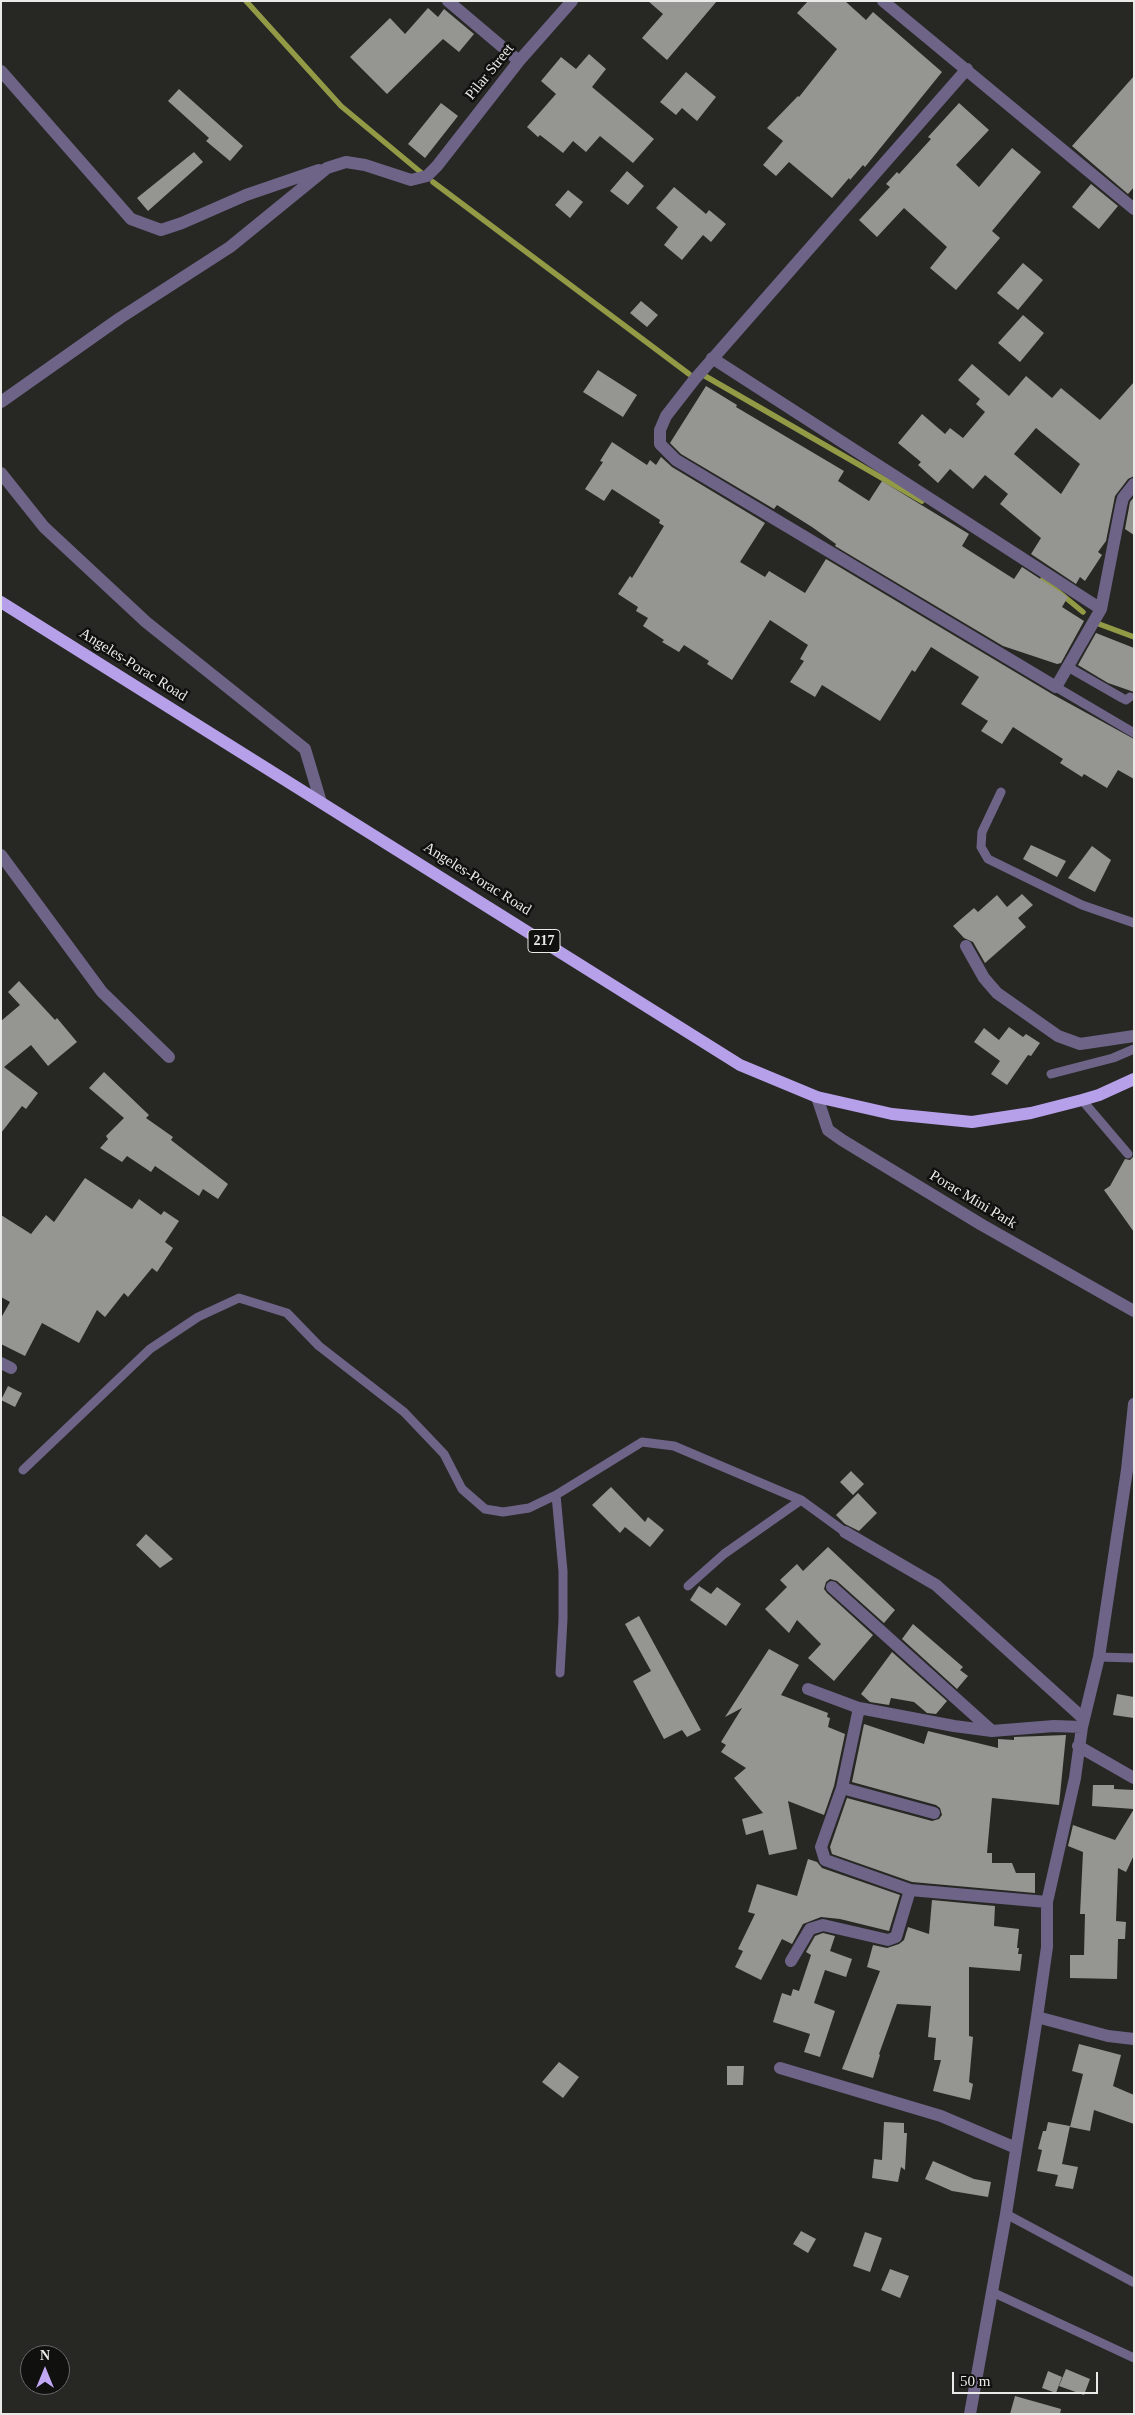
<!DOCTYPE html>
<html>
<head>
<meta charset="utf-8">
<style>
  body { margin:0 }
  #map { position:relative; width:1135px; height:2415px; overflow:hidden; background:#272724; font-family:"Times New Roman",serif }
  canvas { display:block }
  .frame { position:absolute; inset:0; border:2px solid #eaebe9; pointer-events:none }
  .north { position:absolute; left:20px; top:2345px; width:50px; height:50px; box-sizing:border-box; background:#10100f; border:1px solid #676866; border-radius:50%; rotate:0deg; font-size:14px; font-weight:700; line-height:20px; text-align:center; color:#eaebe9 }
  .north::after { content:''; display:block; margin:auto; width:18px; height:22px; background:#c0a8f4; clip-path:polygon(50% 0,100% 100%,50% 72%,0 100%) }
  .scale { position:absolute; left:952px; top:2372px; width:146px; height:22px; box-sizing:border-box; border:2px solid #eaebe9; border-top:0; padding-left:6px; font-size:15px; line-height:18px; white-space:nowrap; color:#eaebe9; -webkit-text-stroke:4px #10100f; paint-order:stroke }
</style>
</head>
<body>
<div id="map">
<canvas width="1135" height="2415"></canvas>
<div class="frame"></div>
<div class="north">N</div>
<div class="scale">50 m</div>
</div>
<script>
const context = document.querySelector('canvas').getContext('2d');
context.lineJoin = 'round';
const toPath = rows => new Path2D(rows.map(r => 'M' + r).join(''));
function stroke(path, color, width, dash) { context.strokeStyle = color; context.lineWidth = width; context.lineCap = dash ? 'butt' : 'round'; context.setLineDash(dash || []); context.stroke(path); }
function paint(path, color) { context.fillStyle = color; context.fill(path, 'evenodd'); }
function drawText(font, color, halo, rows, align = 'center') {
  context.font = font + ' "Times New Roman",serif'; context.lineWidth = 5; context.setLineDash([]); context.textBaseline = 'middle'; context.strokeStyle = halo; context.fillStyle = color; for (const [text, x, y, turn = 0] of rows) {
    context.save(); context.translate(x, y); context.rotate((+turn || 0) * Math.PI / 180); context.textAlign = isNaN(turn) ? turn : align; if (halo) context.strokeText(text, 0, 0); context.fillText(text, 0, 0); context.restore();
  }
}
stroke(toPath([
  [246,1,341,106,424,175],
  [433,182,689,374],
  [705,376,922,501],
  [1043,579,1083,612],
  [1099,624,1134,637]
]), '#929a46', 5.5);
paint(toPath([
  [648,1,717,1,667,60,642,38,663,14],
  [808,1,845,1,866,20,873,12,942,72,865,167,863,165,850,180,849,178,832,198,789,162,776,176,763,165,783,141,767,128,798,96,799,97,837,49,797,13],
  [428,8,438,17,444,9,474,34,459,52,443,39,387,94,350,57,390,18,405,34],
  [589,54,606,69,592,87,654,139,633,163,600,136,586,152,573,141,563,153,540,135,538,137,527,127,556,94,541,81,561,57,576,69],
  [686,72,716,97,697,121,682,108,676,115,660,102],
  [1134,76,1134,187,1128,194,1072,146],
  [179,89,243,146,230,161,206,141,209,138,168,101],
  [441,103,458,116,425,158,408,144],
  [959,103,989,130,956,165,979,187,1012,148,1041,172,992,231,1000,238,956,290,930,268,947,247,904,208,877,237,859,220,890,187,886,184,897,172,899,174,931,139,928,137],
  [194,152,203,162,148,211,137,198],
  [627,171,644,186,628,205,610,191],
  [1091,184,1118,206,1099,229,1072,207],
  [674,187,706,214,709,210,726,224,711,242,703,235,682,260,664,245,678,227,656,208],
  [568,190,583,202,570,218,555,205],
  [1023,263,1043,280,1018,310,997,293],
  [641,301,658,315,647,327,630,313],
  [1023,315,1044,333,1020,362,998,343],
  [972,364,1009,396,1026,376,1052,398,1061,388,1100,420,1134,382,1134,476,1128,479,1115,496,1106,541,1098,552,1102,555,1085,581,1080,577,1076,584,1031,554,1041,538,1000,504,1008,494,985,475,973,489,950,469,938,483,918,465,921,462,898,443,922,414,945,434,950,428,963,438,985,412,976,404,980,399,958,380],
  [1036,428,1080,464,1061,494,1014,454],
  [598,370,637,395,623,417,583,392],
  [706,386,737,405,736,407,844,471,838,481,869,501,882,481,969,534,962,546,1014,579,1022,567,1068,597,1062,607,1084,621,1061,663,1057,664,1003,646,835,546,836,544,812,527,777,505,774,509,681,454,670,443],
  [612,442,647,465,650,460,656,465,661,457,672,467,765,523,740,562,765,577,769,571,805,593,826,559,1052,694,1134,739,1134,779,1118,770,1107,788,1084,774,1082,777,1060,763,1063,759,1013,727,1002,744,981,731,988,721,961,704,979,677,931,647,915,672,912,670,880,721,822,685,815,697,790,682,804,661,800,659,808,645,770,620,732,680,707,664,709,661,684,645,679,652,662,642,664,640,643,626,648,618,636,611,638,607,618,594,630,576,632,578,664,526,659,523,660,520,612,489,604,501,585,489,603,462,600,461],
  [1134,497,1134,535,1125,529,1130,502],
  [1096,633,1134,648,1134,692,1108,683,1078,665],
  [1031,845,1066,861,1057,877,1023,859],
  [1092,846,1111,860,1095,892,1068,878],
  [1022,894,1033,905,1018,918,1026,927,985,963,973,942,964,938,953,926,974,908,978,912,997,895,1007,907],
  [19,981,55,1020,57,1018,77,1042,48,1066,31,1045,4,1067,38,1093,26,1109,22,1106,1,1133,1,1021,20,1005,8,992],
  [1009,1027,1023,1037,1026,1034,1040,1043,1031,1056,1028,1055,1007,1085,991,1074,1000,1061,974,1042,984,1028,999,1040],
  [104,1072,149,1115,146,1118,173,1137,171,1140,228,1184,218,1199,203,1189,199,1196,155,1166,151,1172,127,1156,122,1162,100,1148,108,1139,106,1136,124,1118,89,1088],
  [1134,1156,1134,1232,1104,1190,1110,1186,1125,1159,1130,1160],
  [85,1178,132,1209,139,1199,161,1215,164,1211,179,1221,165,1242,173,1248,157,1272,152,1268,128,1297,124,1293,105,1317,97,1310,79,1343,42,1323,25,1356,1,1344,1,1318,10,1302,1,1297,1,1215,31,1234,46,1215,54,1222],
  [8,1386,22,1393,15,1407,1,1400],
  [851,1471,864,1484,853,1495,840,1482],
  [611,1487,645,1522,648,1517,664,1530,650,1547,625,1527,620,1533,592,1505],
  [858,1493,877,1513,859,1531,845,1524,836,1515],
  [146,1534,173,1559,160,1568,136,1545],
  [828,1547,895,1610,884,1623,837,1581,830,1579,826,1582,824,1589,827,1593,873,1635,834,1681,808,1658,821,1644,797,1620,789,1633,765,1609,787,1587,780,1580,797,1564,803,1571],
  [699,1586,711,1594,717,1587,741,1604,726,1626,690,1600],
  [639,1616,701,1730,687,1737,682,1730,664,1739,633,1681,651,1671,625,1624],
  [913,1624,963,1667,960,1670,968,1676,957,1689,902,1639],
  [769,1649,799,1665,781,1695,828,1713,827,1717,830,1718,828,1727,845,1734,834,1786,824,1815,788,1801,797,1849,769,1855,763,1830,746,1835,742,1819,763,1813,734,1778,746,1768,721,1752,726,1745,721,1742,742,1708,725,1717],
  [892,1652,947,1701,936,1714,927,1713,914,1702,891,1698,889,1705,870,1702,861,1694],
  [1117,1694,1134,1697,1134,1718,1113,1715],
  [864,1724,924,1744,928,1731,998,1748,998,1739,1014,1740,1014,1737,1066,1735,1059,1805,992,1798,987,1853,992,1853,992,1863,1012,1863,1016,1873,1035,1873,1035,1893,912,1882,832,1854,830,1847,847,1798,932,1821,939,1819,942,1815,940,1808,936,1805,852,1782],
  [1093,1785,1114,1785,1114,1789,1134,1790,1134,1855,1126,1872,1118,1868,1116,1921,1126,1922,1125,1939,1118,1939,1117,1979,1070,1978,1070,1955,1084,1955,1085,1914,1080,1914,1083,1852,1068,1846,1073,1825,1115,1840,1134,1809,1092,1806],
  [808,1859,817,1862,822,1868,900,1895,889,1931,840,1919,821,1917,803,1924,792,1944,782,1939,761,1980,735,1967,743,1951,738,1949,755,1914,748,1912,757,1884,797,1896],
  [932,1900,995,1906,994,1926,1019,1929,1017,1948,1019,1948,1018,1954,1022,1954,1020,1971,969,1967,969,2036,973,2037,969,2082,973,2084,970,2100,933,2091,941,2060,934,2060,936,2038,928,2037,931,2006,897,2004,879,2054,880,2055,873,2078,842,2069,880,1971,867,1967,873,1945,887,1948,899,1944,904,1940,908,1927,929,1934],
  [823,1933,835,1936,830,1951,852,1959,846,1977,825,1970,814,2003,835,2011,820,2057,804,2052,810,2034,773,2022,782,1993,791,1996,793,1989,799,1991,811,1955,806,1952,815,1936],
  [1079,2044,1121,2055,1113,2086,1134,2095,1134,2124,1094,2110,1090,2131,1070,2127,1083,2074,1072,2071],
  [559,2062,579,2077,563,2098,542,2082],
  [727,2066,744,2066,743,2085,727,2085],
  [884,2122,904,2123,904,2133,907,2133,905,2170,901,2167,898,2182,872,2178,874,2159,882,2160],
  [1048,2122,1070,2126,1062,2164,1078,2167,1073,2189,1055,2186,1058,2175,1037,2171,1042,2150,1038,2149,1043,2131,1046,2131],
  [933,2161,974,2179,991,2182,988,2197,952,2191,925,2179],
  [801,2231,816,2239,808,2253,793,2244],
  [865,2232,882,2238,870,2272,853,2266],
  [890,2269,909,2276,900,2298,881,2290],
  [1066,2369,1090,2379,1084,2395,1059,2386],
  [1048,2371,1062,2377,1056,2393,1042,2388],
  [1015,2396,1061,2409,1060,2414,1010,2414]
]), '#959592');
stroke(toPath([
  [1068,667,1122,698,1126,700,1130,697],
  [1056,687,1134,733],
  [1001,792,982,832,981,847,988,859,1082,905,1134,923],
  [1051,1074,1113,1058,1134,1049],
  [1082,1100,1128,1154],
  [23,1470,150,1349,198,1317,239,1298,287,1313,319,1346,404,1412,444,1454,462,1489,485,1509,503,1512,529,1508,556,1495,642,1442,674,1446,801,1500,845,1532],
  [556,1495,563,1571,563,1619,560,1673],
  [688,1586,724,1554,801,1500],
  [1099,1657,1134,1658],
  [1006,2214,1133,2282],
  [992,2292,1134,2358]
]), '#6e6487', 9);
stroke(toPath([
  [448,1,519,61],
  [883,1,1134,209],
  [967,69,694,380,666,416,660,430,660,444,676,460,1056,687,1101,609,1121,506,1123,498,1134,484],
  [1,71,131,219,161,230,182,223,246,195,319,170],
  [712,358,1101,609],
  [1,402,120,318,230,247,327,168,346,162,365,165,411,180,427,176,437,166,519,61,572,1],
  [1,473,44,527,146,622,305,749,320,799],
  [1,855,102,992,169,1057],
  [966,946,984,978,997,993,1058,1036,1080,1044,1134,1036],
  [817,1097,828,1130,842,1140,982,1225,1134,1311],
  [1,1363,11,1368],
  [845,1532,936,1585,1084,1719],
  [832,1587,992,1731],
  [808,1689,859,1708,954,1726,992,1731,1054,1726,1082,1727],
  [859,1708,842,1788,821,1847,825,1860,910,1890,1047,1902],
  [1078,1746,1134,1778],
  [842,1788,934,1813],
  [791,1961,810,1929,823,1925,888,1940,896,1937,910,1890],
  [1037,2017,1108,2036,1134,2039],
  [780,2068,941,2116,1016,2148],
  [970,2414,1006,2214,1037,2017,1047,1947,1047,1902,1075,1778,1082,1727,1099,1657,1127,1470,1134,1404]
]), '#6e6487', 12);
stroke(toPath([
  [1,602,740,1065,817,1097,892,1114,972,1122,1031,1113,1082,1100,1099,1095,1134,1079]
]), '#b6a0e9', 12);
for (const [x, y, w] of [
  [544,941,32]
]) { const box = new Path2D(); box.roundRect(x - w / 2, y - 11.5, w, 23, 4); context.fillStyle = '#10100f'; context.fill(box); stroke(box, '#eaebe9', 1); }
drawText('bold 14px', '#eaebe9', null, [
  ["217",544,941]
]);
drawText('15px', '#eaebe9', '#10100f', [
  ["Pilar Street",490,72,-51],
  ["Angeles-Porac Road",133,665,32],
  ["Angeles-Porac Road",477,879,32],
  ["Porac Mini Park",973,1200,31]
]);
</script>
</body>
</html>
